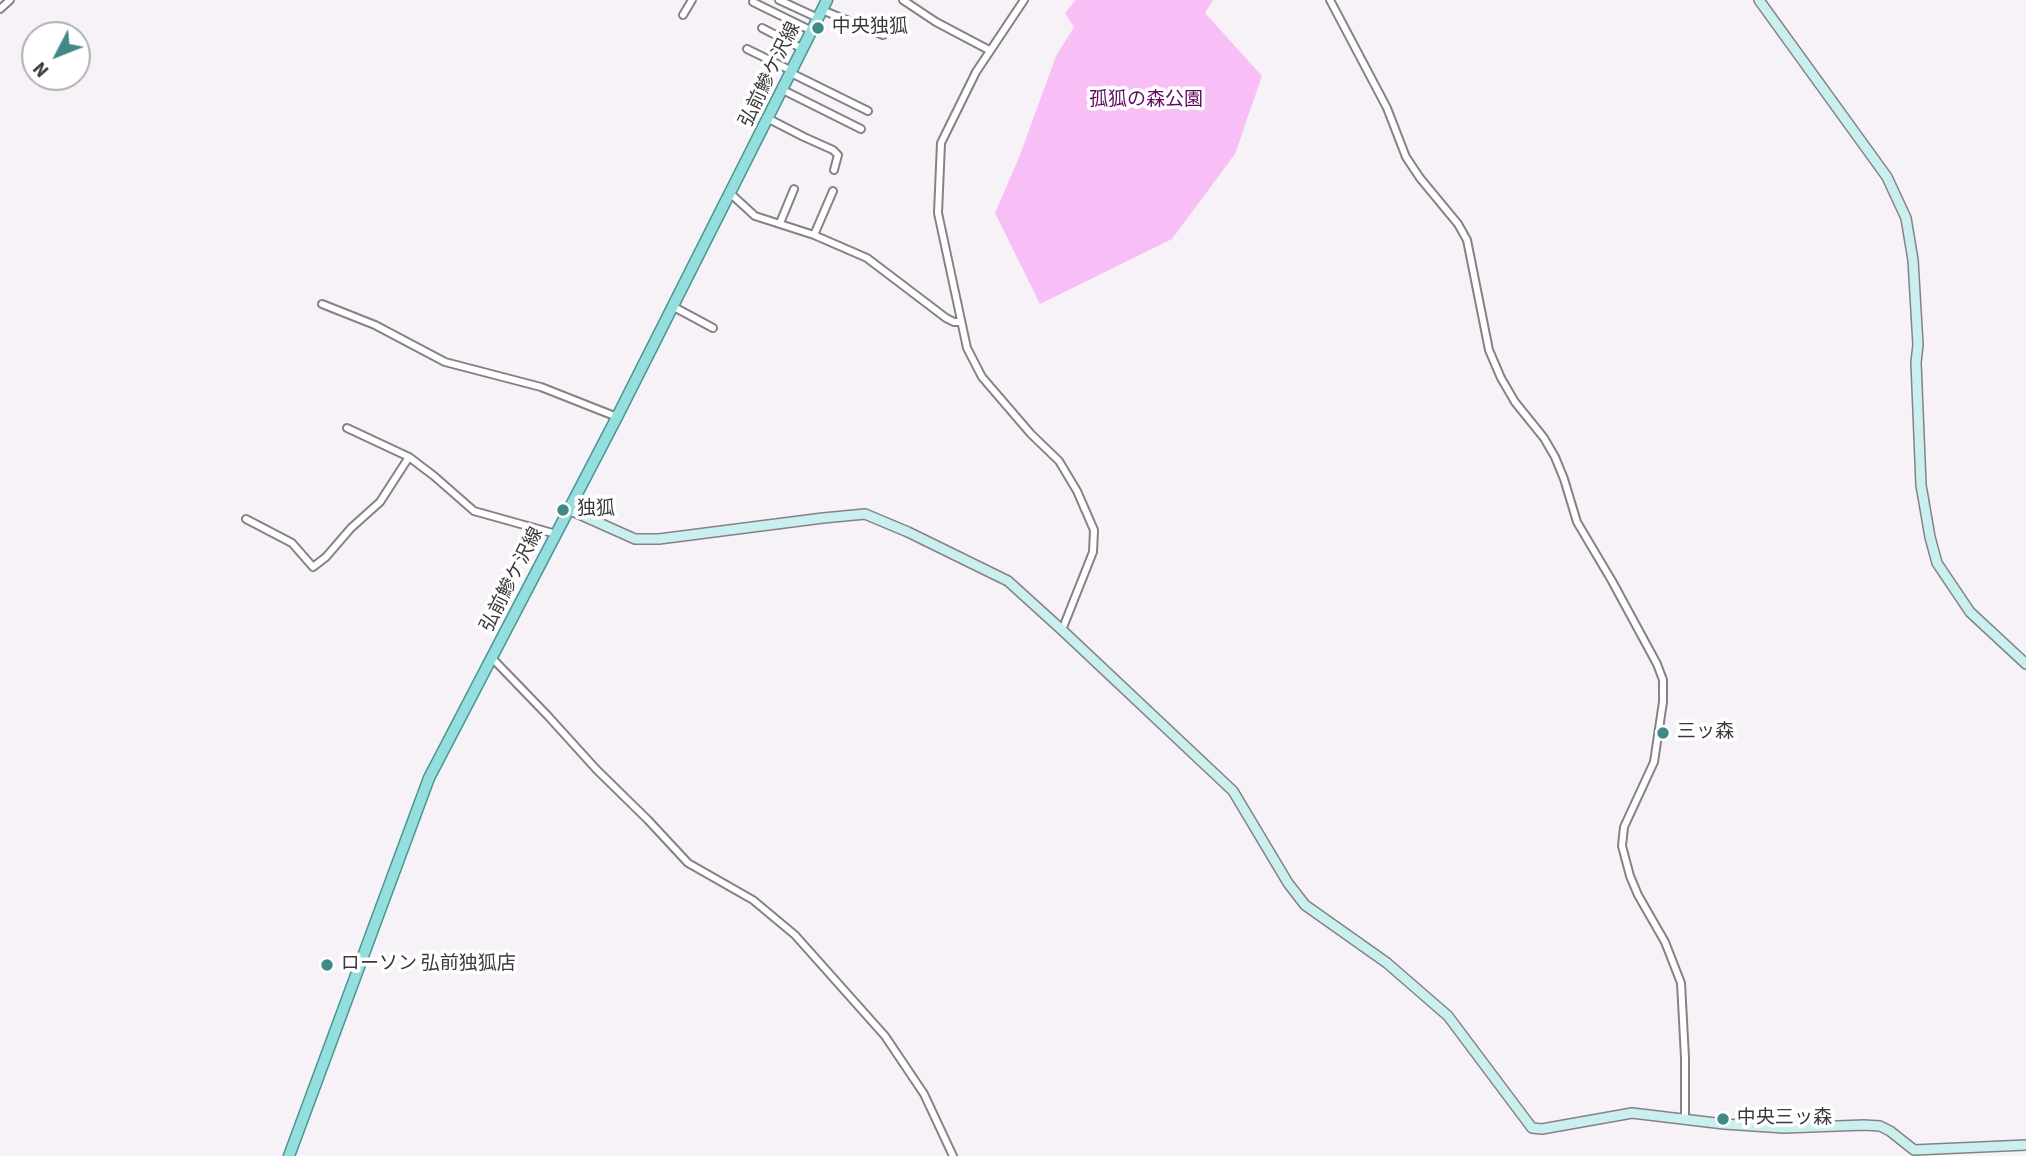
<!DOCTYPE html>
<html>
<head>
<meta charset="utf-8">
<style>
  body { margin:0 }
  #map { position:relative; width:2026px; height:1156px; overflow:hidden; background:#f7f2f7; font-family:"Source Sans 3",sans-serif }
  canvas { display:block }
  .north { position:absolute; left:21px; top:21px; width:70px; height:70px; box-sizing:border-box; background:#fff; border:2px solid #b1b0b1; border-radius:50%; rotate:228deg; font-size:19px; font-weight:700; line-height:28px; text-align:center; color:#3b393b }
  .north::after { content:''; display:block; margin:auto; width:24px; height:32px; background:#418987; clip-path:polygon(50% 0,100% 100%,50% 72%,0 100%) }
</style>
</head>
<body>
<div id="map">
<canvas width="2026" height="1156"></canvas>
<div class="north">N</div>
</div>
<script>
const context = document.querySelector('canvas').getContext('2d');
context.lineJoin = 'round';
function paint(path, color) { context.fillStyle = color; context.fill(path, 'evenodd'); }
const toPath = rows => new Path2D(rows.map(r => 'M' + r).join(''));
function stroke(path, color, width, dash) { context.strokeStyle = color; context.lineWidth = width; context.lineCap = dash ? 'butt' : 'round'; context.setLineDash(dash || []); context.stroke(path); }
function drawText(font, color, halo, rows, align = 'center') {
  context.font = font + ' "Source Sans 3","Noto Sans JP",sans-serif'; context.lineWidth = 7; context.setLineDash([]); context.textBaseline = 'middle'; context.strokeStyle = halo; context.fillStyle = color; for (const [text, x, y, turn = 0] of rows) {
    context.save(); context.translate(x, y); context.rotate((+turn || 0) * Math.PI / 180); context.textAlign = isNaN(turn) ? turn : align; if (halo) context.strokeText(text, 0, 0); context.fillText(text, 0, 0); context.restore();
  }
}
paint(toPath([
  [1076,0,1213,0,1205,13,1262,76,1235,154,1172,239,1040,304,995,213,1020,155,1056,56,1074,27,1065,13]
]), '#f7bff6');
const street = toPath([
  [779,0,818,18],
  [903,0,936,22,989,50],
  [1024,0,976,72,941,143,938,213,967,348,982,377,1031,434,1059,461,1077,491,1094,530,1093,552,1062,630],
  [1330,0,1387,108,1406,157,1420,178,1458,224,1467,240,1489,350,1501,378,1515,402,1544,438,1555,457,1564,479,1577,522,1612,581,1657,664,1663,680,1663,702,1654,762,1624,827,1622,846,1630,876,1638,895,1665,942,1681,983,1685,1058,1685,1119],
  [753,2,812,31],
  [0,9,10,0],
  [822,10,883,35],
  [683,15,692,0],
  [762,28,803,49],
  [747,49,792,71],
  [791,73,868,111],
  [783,90,861,129],
  [769,119,804,137,833,150,838,155,834,170],
  [731,194,755,216,814,235,867,258,946,318,954,322,961,322],
  [780,223,794,189],
  [814,235,833,191],
  [322,304,375,325,445,362,541,387,617,417],
  [674,307,713,328],
  [347,428,409,457,434,476,474,511,556,534],
  [246,519,292,543,313,567,326,557,351,528,380,502,409,457],
  [492,658,548,716,596,769,648,820,688,863,753,900,795,935,885,1036,924,1094,953,1156]
]);
const secondary = toPath([
  [1759,0,1887,177,1906,218,1913,260,1918,345,1916,362,1921,485,1930,537,1937,563,1970,612,2026,664],
  [570,510,635,539,659,539,823,518,865,514,908,532,1008,581,1062,630,1233,791,1288,883,1305,905,1387,963,1448,1016,1532,1128,1542,1129,1632,1113,1724,1124,1784,1128,1864,1125,1880,1126,1890,1131,1914,1150,2026,1145]
]);
const primary = toPath([
  [289,1156,429,778,617,417,827,0]
]);
stroke(street, '#868185', 10);
stroke(secondary, '#868185', 12);
stroke(primary, '#469795', 13);
stroke(street, '#fff', 6);
stroke(secondary, '#c9efee', 9);
stroke(primary, '#94dfdd', 10);
for (const [x, y, r, color] of [
  [818,28,7,"#418987"],
  [563,510,7,"#418987"],
  [1663,733,7,"#418987"],
  [327,965,7,"#418987"],
  [1723,1119,7,"#418987"]
]) { const dot = new Path2D(); dot.arc(x, y, r, 0, 2 * Math.PI); context.fillStyle = color; context.fill(dot); stroke(dot, '#fff', 2.5); }
drawText('19px', '#3b393b', '#fff', [
  ["中央独狐",832,28],
  ["独狐",577,510],
  ["三ッ森",1677,733],
  ["ローソン 弘前独狐店",341,965],
  ["中央三ッ森",1737,1119]
], 'left');
drawText('19px', '#3b393b', '#fff', [
  ["弘前鰺ケ沢線",771,75,-64],
  ["弘前鰺ケ沢線",513,580,-63]
]);
drawText('19px', '#5f0861', '#fff', [
  ["孤狐の森公園",1146,101]
]);
</script>
</body>
</html>
